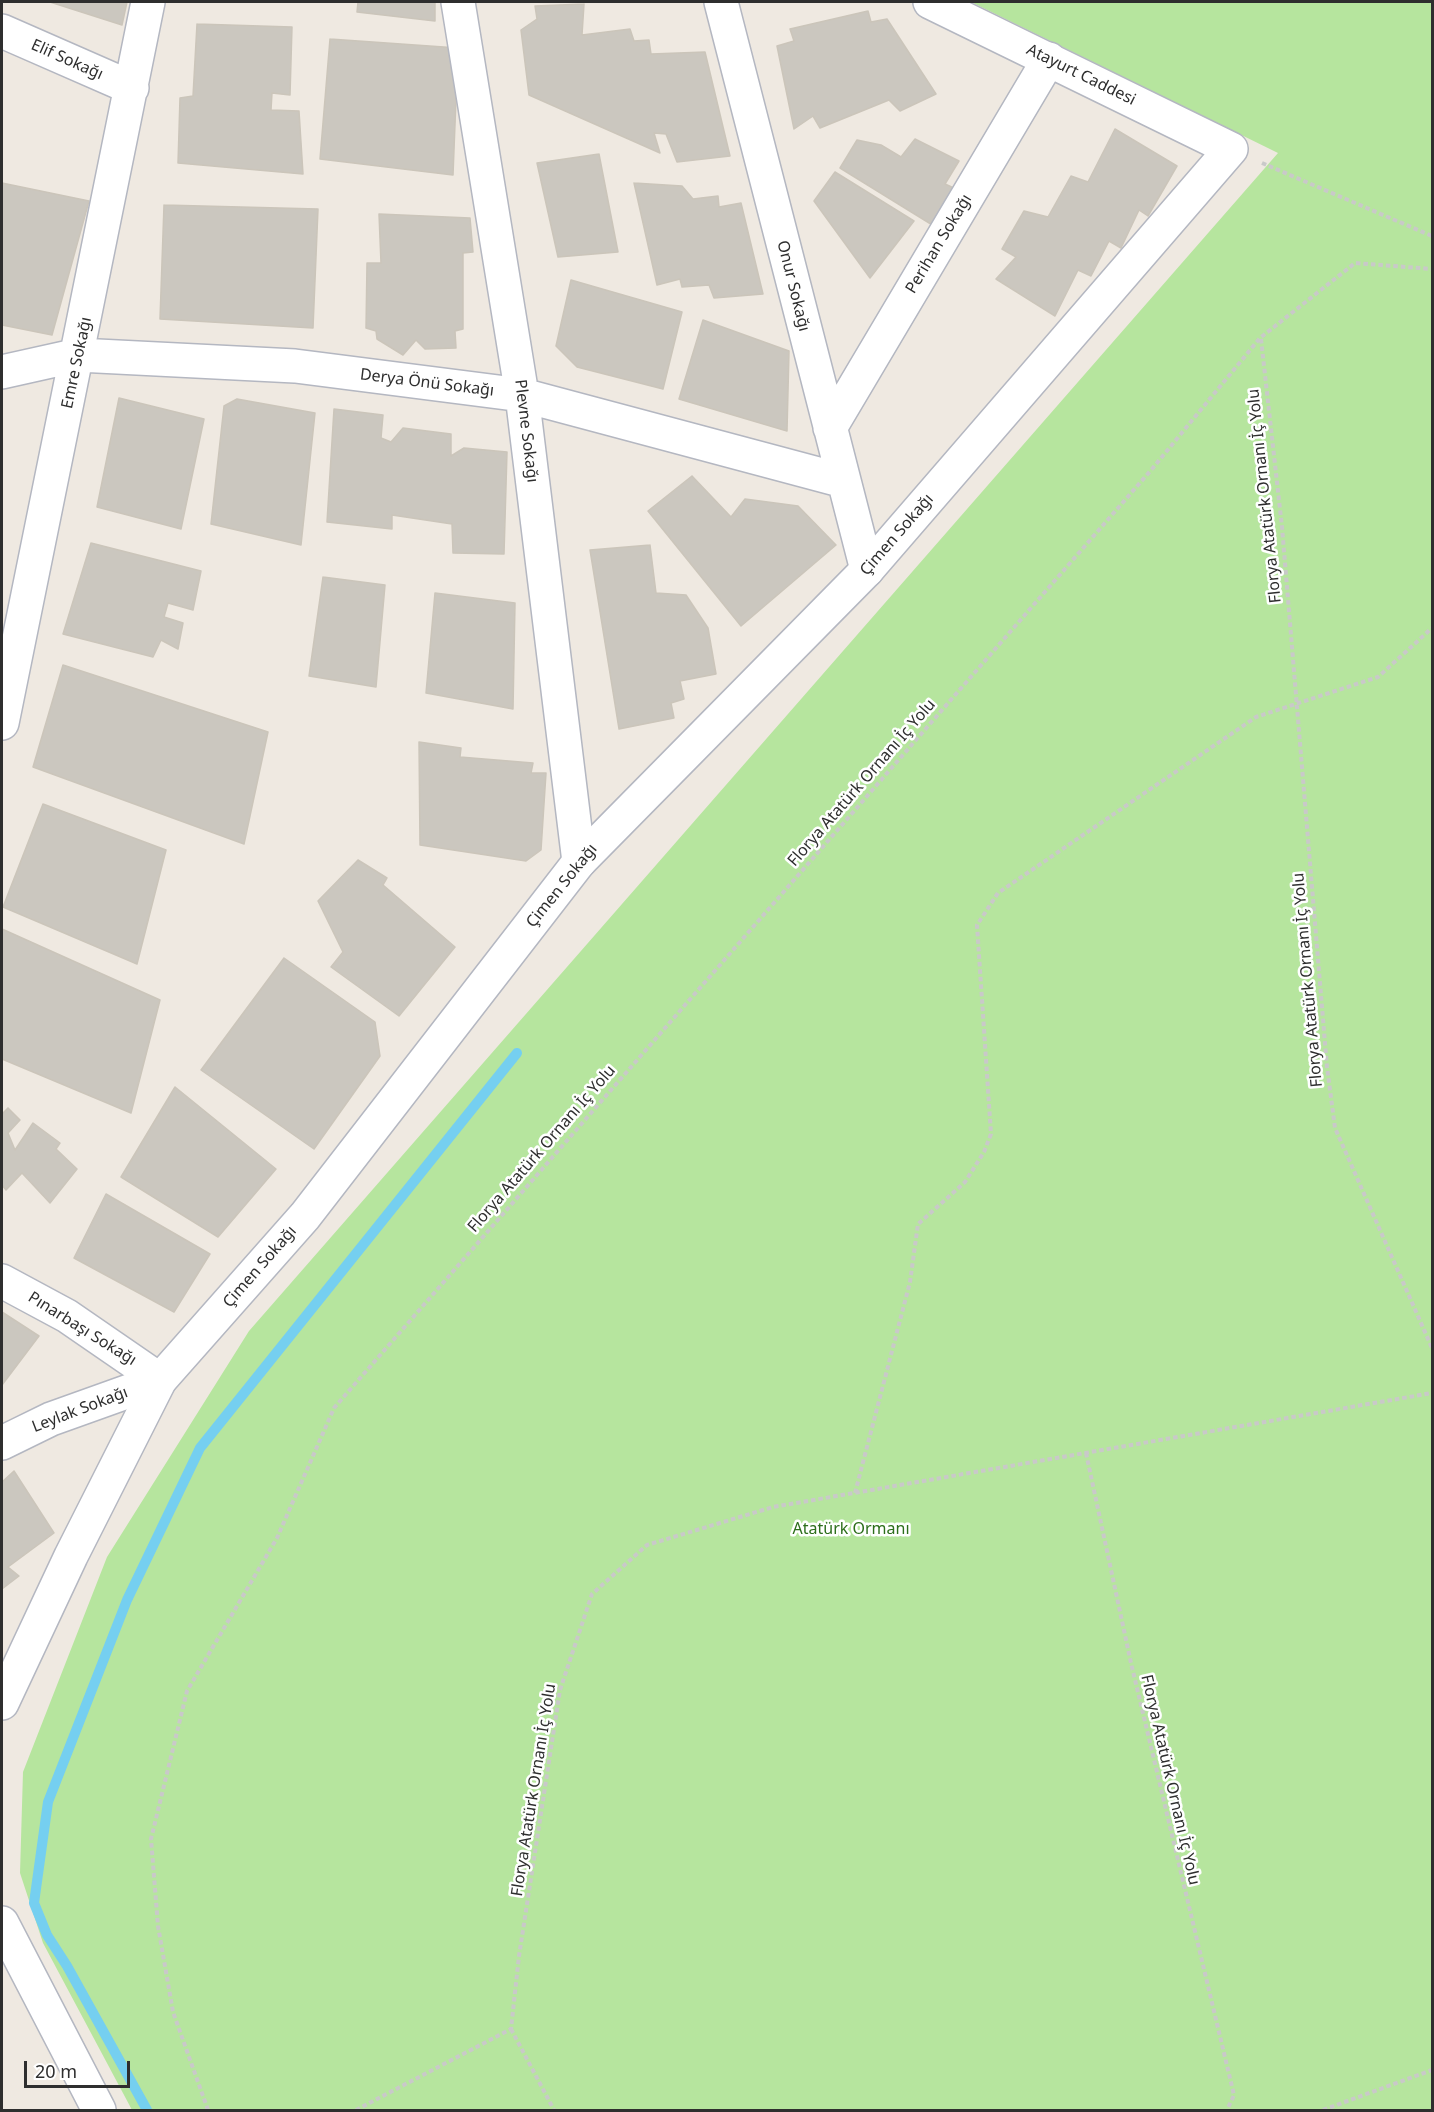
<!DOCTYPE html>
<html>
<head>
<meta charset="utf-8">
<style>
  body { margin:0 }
  #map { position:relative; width:1434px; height:2112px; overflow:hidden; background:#efe9e1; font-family:"Noto Sans",sans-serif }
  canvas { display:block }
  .frame { position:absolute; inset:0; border:3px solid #2e2e2e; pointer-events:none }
  .scale { position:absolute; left:24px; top:2061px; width:106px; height:27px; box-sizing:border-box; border:3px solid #2e2e2e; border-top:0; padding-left:8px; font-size:18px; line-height:21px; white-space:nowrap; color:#2e2e2e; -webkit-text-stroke:4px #fff; paint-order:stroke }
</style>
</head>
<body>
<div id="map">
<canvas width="1434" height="2112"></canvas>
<div class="frame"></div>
<div class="scale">20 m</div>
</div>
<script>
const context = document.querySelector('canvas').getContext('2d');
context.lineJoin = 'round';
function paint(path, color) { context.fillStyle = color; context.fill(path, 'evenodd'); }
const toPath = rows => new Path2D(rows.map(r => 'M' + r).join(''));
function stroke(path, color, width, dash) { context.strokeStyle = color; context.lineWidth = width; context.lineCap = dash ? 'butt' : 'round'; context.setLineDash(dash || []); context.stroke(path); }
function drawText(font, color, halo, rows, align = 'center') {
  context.font = font + ' "Noto Sans",sans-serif'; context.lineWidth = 5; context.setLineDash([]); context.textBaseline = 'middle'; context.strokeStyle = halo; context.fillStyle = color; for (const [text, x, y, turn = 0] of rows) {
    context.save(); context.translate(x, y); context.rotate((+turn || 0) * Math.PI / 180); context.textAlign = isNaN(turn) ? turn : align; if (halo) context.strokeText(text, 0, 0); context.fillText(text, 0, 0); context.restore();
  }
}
paint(toPath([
  [971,2,1432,2,1432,2110,132,2110,43,1943,20,1873,23,1772,107,1557,249,1331,1278,153]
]), '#b6e59e');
stroke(toPath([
  [147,2110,67,1966,47,1935,34,1903,48,1802,127,1600,200,1448,517,1053]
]), '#75cff0', 10);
const building = toPath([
  [50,2,127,2,122,25,50,2],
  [358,2,435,2,435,21,357,12,358,2],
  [584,4,582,35,630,29,634,41,649,40,651,54,705,52,730,156,677,162,666,134,654,133,660,153,529,95,521,30,537,19,535,6,584,4],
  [868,11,871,22,887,19,936,94,900,111,889,100,820,128,813,116,794,129,777,46,794,41,790,29,868,11],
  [197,24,292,27,290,95,272,93,271,110,299,111,303,174,178,163,180,98,193,96,197,24],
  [330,39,458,48,453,175,320,159,330,39],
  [1115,129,1177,166,1148,216,1139,210,1121,248,1109,241,1091,276,1078,270,1055,316,996,279,1016,257,1002,249,1024,211,1048,217,1071,176,1088,182,1115,129],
  [915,139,959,161,945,184,956,189,934,226,840,168,857,140,881,145,901,157,915,139],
  [599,154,618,252,558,257,537,163,599,154],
  [835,172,914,221,870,278,814,201,835,172],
  [2,183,89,201,52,335,2,325,2,183],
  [634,183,682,186,693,199,718,196,719,207,741,203,763,294,714,298,709,285,682,287,680,279,657,285,634,183],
  [164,205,318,209,313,328,160,319,164,205],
  [379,214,470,218,473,252,463,253,463,329,455,331,456,348,425,349,416,340,403,355,377,339,376,331,366,328,367,263,381,263,379,214],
  [571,280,682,312,663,389,577,367,556,346,571,280],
  [703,320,789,351,787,431,679,399,703,320],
  [119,398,204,419,181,529,97,507,119,398],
  [237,399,315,413,301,545,211,524,224,406,237,399],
  [334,409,383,415,381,438,391,442,403,428,451,434,451,456,464,448,507,452,504,554,453,553,452,524,392,515,392,529,327,522,334,409],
  [692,476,731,517,745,499,798,506,836,545,741,626,648,511,692,476],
  [91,543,201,571,193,610,168,603,164,617,183,623,178,649,161,640,153,657,63,634,91,543],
  [650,545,656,593,686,595,708,628,716,674,680,681,684,699,671,703,674,718,619,729,590,550,650,545],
  [323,577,385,585,376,687,309,676,323,577],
  [435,593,515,603,513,709,426,693,435,593],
  [63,665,268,732,244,844,33,767,63,665],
  [419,742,461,748,460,757,533,763,531,773,546,773,541,850,526,861,420,845,419,742],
  [43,804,166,850,137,964,3,907,43,804],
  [358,860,387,878,383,885,455,947,399,1016,331,967,343,952,318,901,358,860],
  [2,929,160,1000,131,1113,2,1059,2,929],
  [284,958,375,1022,380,1056,314,1149,201,1070,284,958],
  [175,1087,276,1169,218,1237,121,1177,175,1087],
  [8,1108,20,1120,8,1133,15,1150,33,1123,60,1143,56,1149,77,1169,50,1203,22,1173,6,1190,2,1185,2,1114,8,1108],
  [106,1194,210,1254,174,1312,74,1258,106,1194],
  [2,1312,39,1336,2,1385,2,1312],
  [14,1471,54,1533,8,1567,19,1576,2,1589,2,1482,14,1471]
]);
paint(building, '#cbc7bf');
stroke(building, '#cbc5ba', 1.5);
const street = toPath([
  [458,2,522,395,579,862],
  [721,2,867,570],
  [2,31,132,88],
  [2,372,78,355,295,366,522,395,844,481],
  [830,428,1049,59],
  [2,723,148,2],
  [2,1281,67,1316,160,1380],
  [2,1443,51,1419,160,1380]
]);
const secondary = toPath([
  [2,1703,71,1556,160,1380,305,1216,579,862,867,570,1231,149,930,2],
  [2,1923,99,2110]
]);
stroke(street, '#b4b7c1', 36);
stroke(secondary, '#b4b7c1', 36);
stroke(toPath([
  [1262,163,1432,236],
  [1261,339,1282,527,1327,1067,1335,1128,1432,1348],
  [1086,1453,1131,1663,1234,2095,1227,2110],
  [855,1493,910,1282,918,1224,965,1182,984,1152,991,1134,977,925,998,893,1256,717,1378,677,1432,628],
  [511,2029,554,2110],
  [208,2110,173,2012,158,1926,151,1839,187,1691,277,1538,334,1408,1152,469,1260,338,1355,263,1432,269],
  [356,2110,511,2029,519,1956,560,1690,592,1594,647,1545,773,1507,1432,1393],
  [1323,2110,1432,2070]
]), '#c9c9c9', 4, [4.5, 3]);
stroke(street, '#fff', 33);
stroke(secondary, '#fff', 33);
drawText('16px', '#2e2e2e', '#fff', [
  ["Elif Sokağı",67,60,24],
  ["Atayurt Caddesi",1081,75,26],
  ["Perihan Sokağı",939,244,-59],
  ["Onur Sokağı",793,286,76],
  ["Emre Sokağı",77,363,-78],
  ["Derya Önü Sokağı",427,383,7],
  ["Plevne Sokağı",526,431,83],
  ["Florya Atatürk Ornanı İç Yolu",1265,496,-96],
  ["Çimen Sokağı",897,535,-49],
  ["Florya Atatürk Ornanı İç Yolu",862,783,-49],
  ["Çimen Sokağı",562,886,-51],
  ["Florya Atatürk Ornanı İç Yolu",1308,980,-95],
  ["Florya Atatürk Ornanı İç Yolu",542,1149,-49],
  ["Çimen Sokağı",260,1267,-49],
  ["Pınarbaşı Sokağı",82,1329,32],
  ["Leylak Sokağı",80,1410,-21],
  ["Florya Atatürk Ornanı İç Yolu",1170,1780,77],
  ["Florya Atatürk Ornanı İç Yolu",534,1790,-81]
]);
drawText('16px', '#2c6e1b', '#fff', [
  ["Atatürk Ormanı",851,1529]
]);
</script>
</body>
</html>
